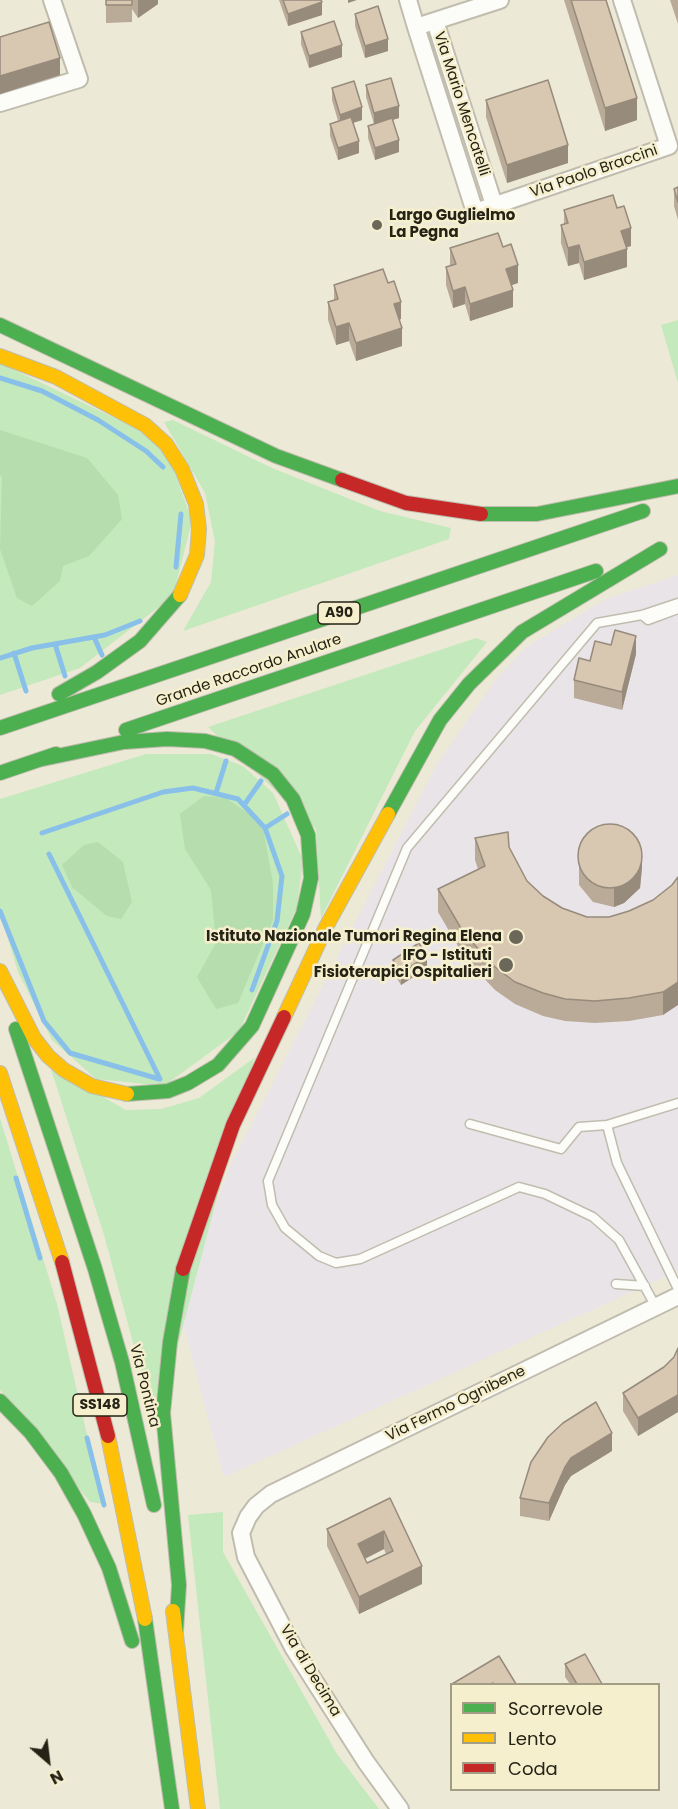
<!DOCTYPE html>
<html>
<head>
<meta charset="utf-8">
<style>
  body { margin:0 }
  #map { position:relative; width:678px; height:1809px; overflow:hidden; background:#ede9d7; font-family:Poppins,sans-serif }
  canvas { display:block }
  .legend { position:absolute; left:450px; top:1683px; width:210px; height:108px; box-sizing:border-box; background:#f6efce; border:2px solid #a29d84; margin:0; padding:8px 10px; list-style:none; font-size:18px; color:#252316 }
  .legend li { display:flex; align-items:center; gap:12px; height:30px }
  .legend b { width:30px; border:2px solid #a29d84 }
  .north { position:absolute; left:18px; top:1731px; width:60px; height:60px; -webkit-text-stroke:4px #f6efce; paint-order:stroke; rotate:152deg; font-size:16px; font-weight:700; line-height:24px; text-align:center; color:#252316 }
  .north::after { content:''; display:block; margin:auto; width:21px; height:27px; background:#252316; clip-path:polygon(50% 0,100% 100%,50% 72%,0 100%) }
</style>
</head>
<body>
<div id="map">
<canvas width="678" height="1809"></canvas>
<ul class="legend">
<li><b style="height:8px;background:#4caf50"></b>Scorrevole</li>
<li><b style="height:8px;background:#ffc107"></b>Lento</li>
<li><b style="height:8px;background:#c62828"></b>Coda</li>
</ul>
<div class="north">N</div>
</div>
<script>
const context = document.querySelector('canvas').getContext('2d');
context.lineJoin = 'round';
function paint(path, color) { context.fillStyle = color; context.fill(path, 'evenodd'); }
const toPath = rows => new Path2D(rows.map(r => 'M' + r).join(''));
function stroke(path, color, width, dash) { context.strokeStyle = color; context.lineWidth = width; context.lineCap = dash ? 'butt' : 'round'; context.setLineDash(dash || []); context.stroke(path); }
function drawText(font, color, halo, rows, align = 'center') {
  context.font = font + ' Poppins,sans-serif'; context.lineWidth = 5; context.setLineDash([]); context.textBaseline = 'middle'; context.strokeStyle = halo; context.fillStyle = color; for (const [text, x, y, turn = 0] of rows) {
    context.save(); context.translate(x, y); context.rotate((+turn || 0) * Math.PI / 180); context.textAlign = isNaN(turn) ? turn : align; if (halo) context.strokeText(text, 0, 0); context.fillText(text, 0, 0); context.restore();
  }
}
paint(toPath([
  [678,575,678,1271,224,1477,182,1320,206,1233,230,1166,437,764,496,679,526,647,606,599]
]), '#e9e4e8');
paint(toPath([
  [678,320,678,383,661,325],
  [0,363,144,432,170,459,192,521,173,596,80,668,0,695],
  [173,420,272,468,380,511,451,528,449,539,183,631,211,582,215,541,205,493,164,422],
  [476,638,487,642,415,731,321,918,316,829,208,727],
  [146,754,211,754,243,766,273,793,303,860,297,907,239,1031,164,1086,96,1079,52,1040,18,972,0,913,0,799],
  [254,1058,156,1428,104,1235,50,1066,126,1110,161,1109,199,1098],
  [0,1118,57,1304,103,1504,90,1502,0,1390],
  [223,1512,223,1552,337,1754,379,1809,220,1809,188,1515]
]), '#c4e9bc');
paint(toPath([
  [0,430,87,458,118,495,122,519,89,556,63,566,60,581,32,606,17,598,0,549,2,478,0,474],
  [204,796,226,798,262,823,273,883,273,920,238,1003,216,1009,197,977,216,943,211,890,185,849,180,814],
  [98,842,123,862,132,902,121,919,107,916,72,887,62,865,84,845]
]), '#b5ddad');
stroke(toPath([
  [0,378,42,391,98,420,146,451,163,467],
  [176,567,181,514],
  [94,637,102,655],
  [55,644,65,676],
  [14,653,26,691],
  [0,658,32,648,105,635,140,621],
  [216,793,226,761],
  [244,805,261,781],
  [265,828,287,814],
  [42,833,163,792,193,788,238,799,265,828,282,876,277,921,252,990],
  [49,854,160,1079],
  [0,911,44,1021,70,1053,159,1079],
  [16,1178,40,1258],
  [87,1438,104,1505]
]), '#88c0ea', 5);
const lane = toPath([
  [642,615,648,620,678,609],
  [678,1103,607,1125,617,1163,678,1289],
  [470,1124,561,1149,579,1127,607,1125],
  [616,1284,645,1286],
  [656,1307,619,1240,593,1217,545,1194,519,1187,360,1259,336,1263,319,1256,285,1228,272,1205,268,1181,407,848,597,623,642,615,678,603]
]);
const street = toPath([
  [408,0,416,27,500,0],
  [435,21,494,205],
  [416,27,475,212,669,146,622,0],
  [0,103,79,79,52,0],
  [400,1809,366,1762,294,1649,246,1557,241,1533,248,1517,256,1506,271,1494,678,1296]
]);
const fast = toPath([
  [0,325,276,456,342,480],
  [481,514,537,514,678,486],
  [59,694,97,672,140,641,180,595],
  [0,728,643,511],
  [126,730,596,571],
  [38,760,124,742,167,739,205,741,235,749,273,774,293,799,308,835,311,878,303,914,252,1026,218,1065,188,1083,168,1091,127,1094],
  [0,773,56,754],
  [388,814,440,720,469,684,522,632,660,549],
  [16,1029,95,1269,122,1362,154,1505],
  [0,1401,31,1433,61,1473,84,1514,109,1568,132,1641],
  [145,1619,172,1809],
  [176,1631,179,1585,163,1413,170,1342,183,1269]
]);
const slow = toPath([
  [0,356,56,377,145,425,166,444,182,469,196,504,199,529,197,555,180,595],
  [0,971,34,1038,48,1056,64,1070,92,1086,127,1094],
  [284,1017,326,927,388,814],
  [0,1073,62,1262],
  [108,1436,145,1619],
  [173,1611,198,1809]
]);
const jam = toPath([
  [342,480,406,503,481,514],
  [62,1262,108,1436],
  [183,1269,233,1125,284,1017]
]);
stroke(lane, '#c0bcae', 11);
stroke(street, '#c0bcae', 20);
stroke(fast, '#c0bcae', 16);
stroke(slow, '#c0bcae', 16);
stroke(jam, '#c0bcae', 16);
stroke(lane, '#fcfcf9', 8);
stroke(street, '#fcfcf9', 16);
stroke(fast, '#4caf50', 14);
stroke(slow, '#ffc107', 14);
stroke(jam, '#c62828', 14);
paint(toPath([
  [106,0,158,0,158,4,138,18,132,9,132,22,106,23],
  [279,0,321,0,322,15,288,26],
  [564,0,606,0,637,120,605,131],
  [670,0,678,0,678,24],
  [355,14,388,51,365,58,355,26],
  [301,32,342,57,309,68,301,44],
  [366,85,399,118,393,120,399,152,375,160,368,138,368,126,374,124,366,97],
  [332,88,362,120,353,123,359,153,338,160,330,136,330,124,338,121,332,100],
  [486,100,568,163,507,183,486,117],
  [678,187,678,220,674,206,674,189],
  [564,210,631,246,626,247,627,267,584,280,579,263,568,266,561,243,561,225,564,224],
  [503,247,518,283,511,285,513,307,470,321,465,304,453,308,446,285,446,267,450,265,450,248],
  [388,283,401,319,399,320,402,346,356,361,349,341,336,345,328,320,328,302,334,300,334,285],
  [636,654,622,710,574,698,574,680,590,661],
  [475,838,509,847,527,881,543,896,562,908,587,917,609,917,629,911,653,900,672,885,663,1015,629,1021,595,1023,565,1021,543,1016,515,1004,495,990,480,974,462,953,438,912,438,889,478,869,475,860],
  [579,845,642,867,640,888,624,903,614,907,593,902,579,885],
  [393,960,427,968,401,985,393,972],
  [678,1348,678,1412,638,1436,623,1411,623,1393,664,1367,674,1357],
  [612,1451,571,1476,565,1485,549,1521,520,1516,520,1498],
  [390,1498,422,1584,359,1614,327,1546,327,1529],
  [384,1549,386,1554,367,1563,365,1559],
  [565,1664,602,1684,570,1684,565,1677],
  [452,1685,452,1706,450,1703,450,1686]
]), '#baab98');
paint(toPath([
  [138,0,158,0,158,4,138,18],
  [348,0,357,0,348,3],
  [322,2,322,15,288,26,288,14],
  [388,39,388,51,365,58,365,46],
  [342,45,342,57,309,68,309,56],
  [60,58,60,75,0,94,0,76],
  [637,98,637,120,605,131,605,108],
  [399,106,399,118,374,125,374,113],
  [362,107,362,120,340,127,340,115],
  [399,140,399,152,375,160,375,148],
  [359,141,359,153,338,160,338,148],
  [568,145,568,163,507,183,507,165],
  [631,228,631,246,621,249,621,231],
  [579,245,579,263,568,266,568,248],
  [627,249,627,267,584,280,584,262],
  [518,265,518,283,506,287,506,269],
  [465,287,465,304,453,308,453,291],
  [513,290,513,307,470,321,470,304],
  [401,302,401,319,394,322,394,304],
  [349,323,349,341,336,345,336,327],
  [402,328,402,346,356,361,356,343],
  [636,636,636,654,622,710,622,692],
  [642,849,642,867,640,888,624,903,614,907,614,889],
  [427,956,427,968,401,985,401,973],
  [678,982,678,1005,663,1015,663,992],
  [678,1395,678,1412,638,1436,638,1418],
  [612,1433,612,1451,571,1476,565,1485,549,1521,549,1503,565,1467,571,1458],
  [384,1531,384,1549,358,1562,358,1544],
  [422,1566,422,1584,359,1614,359,1597]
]), '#978b7c');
const building = toPath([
  [106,0,132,0,132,5,106,5,106,0],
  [283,0,321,0,322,2,288,14,283,0],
  [571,0,606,0,637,98,605,108,571,0],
  [378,6,388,39,365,46,355,14,378,6],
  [334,21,342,45,309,56,301,32,334,21],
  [49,22,60,58,0,76,0,37,49,22],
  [391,78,399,106,374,113,366,85,391,78],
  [548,80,568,145,507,165,486,100,548,80],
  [354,81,362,107,340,115,332,88,354,81],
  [351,117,359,141,338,148,330,124,351,117],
  [392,118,399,140,375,148,368,126,392,118],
  [678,187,678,202,674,189,678,187],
  [613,195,617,208,624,206,631,228,621,231,627,249,584,262,579,245,568,248,561,225,568,223,564,210,613,195],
  [498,233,503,247,511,244,518,265,506,269,513,290,470,304,465,287,453,291,446,267,456,264,450,248,498,233],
  [383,269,388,283,394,281,401,302,394,304,402,328,356,343,349,323,336,327,328,302,338,299,334,285,383,269],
  [615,630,636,636,622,692,574,680,579,658,590,661,595,641,611,645,615,630],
  '578 856a32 32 0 1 1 64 0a32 32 0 1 1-64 0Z',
  [508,832,509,847,527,881,543,896,562,908,587,917,609,917,629,911,653,900,672,885,678,877,678,982,663,992,629,998,595,1001,565,999,543,993,515,982,495,967,480,951,462,930,438,889,485,866,475,838,508,832],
  [419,943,427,956,401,973,393,960,419,943],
  [678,1348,678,1395,638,1418,623,1393,664,1367,674,1357,678,1348],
  [596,1402,612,1433,571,1458,565,1467,549,1503,520,1498,531,1462,548,1437,563,1423,596,1402],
  [390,1498,422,1566,359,1597,327,1529,390,1498],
  [384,1531,393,1551,367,1563,358,1544,384,1531],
  [585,1654,602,1684,577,1684,565,1664,585,1654],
  [499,1656,516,1684,493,1684,493,1683,491,1684,452,1684,499,1656]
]);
paint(building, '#d8c7b1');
stroke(building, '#978b7c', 1.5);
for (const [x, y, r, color] of [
  [377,225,6,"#6b685a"],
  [516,937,8,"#6b685a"],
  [506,965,8,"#6b685a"]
]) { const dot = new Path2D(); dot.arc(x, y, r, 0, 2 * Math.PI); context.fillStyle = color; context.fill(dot); stroke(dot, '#f6efce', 2); }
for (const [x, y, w] of [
  [339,613,42],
  [100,1405,54]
]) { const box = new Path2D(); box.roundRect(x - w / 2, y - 11, w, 22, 4.5); context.fillStyle = '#f6efce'; context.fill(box); stroke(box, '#252316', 1.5); }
drawText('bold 14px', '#252316', null, [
  ["A90",339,613],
  ["SS148",100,1405]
]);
drawText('15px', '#252316', '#f6efce', [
  ["Via Mario Mencatelli",461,104,72],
  ["Via Paolo Braccini",594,172,-19],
  ["Grande Raccordo Anulare",249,671,-19],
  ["Via Pontina",144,1386,76],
  ["Via Fermo Ognibene",456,1404,-26],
  ["Via di Decima",310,1671,59]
]);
drawText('bold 15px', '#252316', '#f6efce', [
  ["Largo Guglielmo",389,216,"left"],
  ["La Pegna",389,233,"left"],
  ["Istituto Nazionale Tumori Regina Elena",502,937],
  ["IFO - Istituti",492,956],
  ["Fisioterapici Ospitalieri",492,973]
], 'right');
</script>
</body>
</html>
